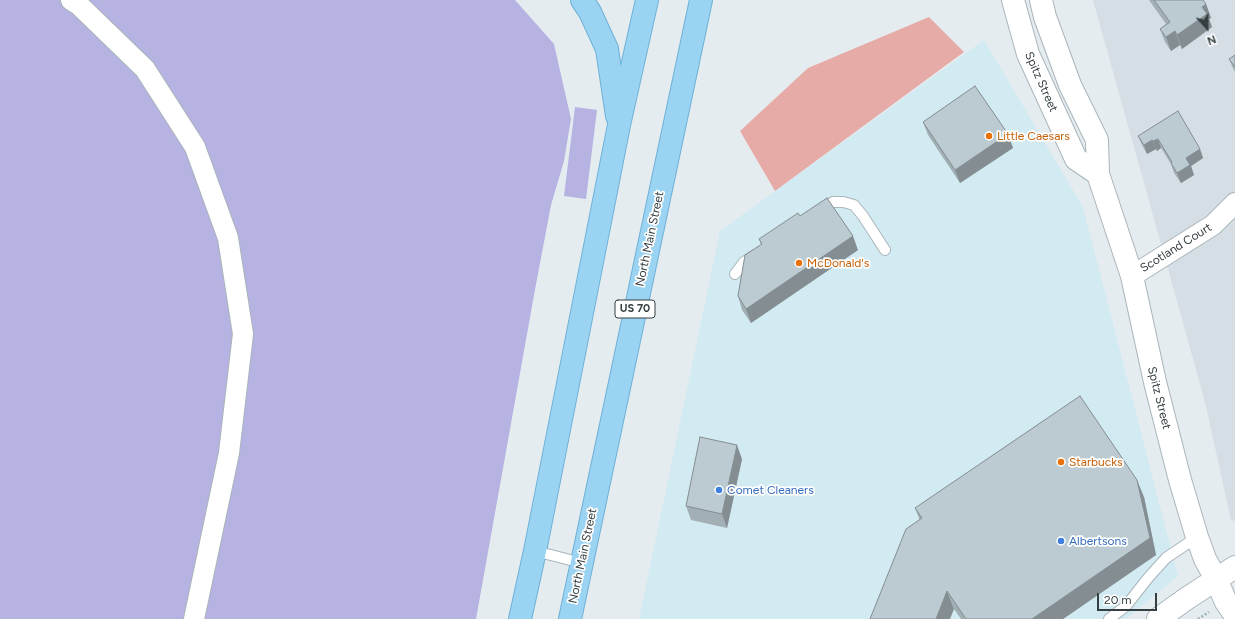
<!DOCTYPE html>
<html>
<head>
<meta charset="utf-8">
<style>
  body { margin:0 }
  #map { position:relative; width:1235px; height:619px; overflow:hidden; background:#e5ecf0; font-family:Figtree,sans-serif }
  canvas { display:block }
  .north { position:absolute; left:1187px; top:8px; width:40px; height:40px; -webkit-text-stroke:3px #fff; paint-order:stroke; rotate:159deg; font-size:11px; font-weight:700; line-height:16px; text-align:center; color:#353f42 }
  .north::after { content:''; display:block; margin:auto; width:14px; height:18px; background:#353f42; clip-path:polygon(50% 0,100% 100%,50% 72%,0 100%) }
  .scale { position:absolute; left:1097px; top:593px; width:60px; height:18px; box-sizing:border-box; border:2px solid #353f42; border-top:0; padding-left:5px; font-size:12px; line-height:14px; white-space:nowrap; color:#353f42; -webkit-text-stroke:3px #fff; paint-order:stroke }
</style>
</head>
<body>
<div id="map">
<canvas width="1235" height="619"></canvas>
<div class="north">N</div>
<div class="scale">20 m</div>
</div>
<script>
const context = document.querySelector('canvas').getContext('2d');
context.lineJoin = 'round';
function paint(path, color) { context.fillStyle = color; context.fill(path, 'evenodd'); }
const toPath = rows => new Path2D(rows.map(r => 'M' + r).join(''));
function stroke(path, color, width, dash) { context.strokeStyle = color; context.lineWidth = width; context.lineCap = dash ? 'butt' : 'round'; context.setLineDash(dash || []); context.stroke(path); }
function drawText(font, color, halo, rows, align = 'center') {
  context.font = font + ' Figtree,sans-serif'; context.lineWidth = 3.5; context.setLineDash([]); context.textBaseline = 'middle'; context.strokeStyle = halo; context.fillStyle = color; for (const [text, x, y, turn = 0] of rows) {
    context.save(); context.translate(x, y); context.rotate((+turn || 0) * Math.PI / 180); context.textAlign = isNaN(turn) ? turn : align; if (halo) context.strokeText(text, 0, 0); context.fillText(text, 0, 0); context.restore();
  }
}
paint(toPath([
  [1093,0,1235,0,1235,521,1231,520,1205,402]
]), '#d4dee4');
paint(toPath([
  [984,40,1083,207,1178,576,1126,619,639,619,720,231]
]), '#d2eaf1');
paint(toPath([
  [0,0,515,0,554,44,571,119,564,161,551,205,534,295,476,619,0,619],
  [575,107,597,110,586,199,564,196]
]), '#b6b2e1');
paint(toPath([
  [929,17,964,52,775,191,740,131,808,68]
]), '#e7aba7');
const service = toPath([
  [820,211,833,202,843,202,854,205,863,216,885,250],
  [735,274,744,262,755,255],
  [535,551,582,563],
  [1109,619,1126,606,1148,578,1166,558,1197,537]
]);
const minor = toPath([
  [71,0,79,5,145,69,195,147,228,238,243,334,229,453,194,619],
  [1132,276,1213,225,1235,203]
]);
const tertiary = toPath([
  [1013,0,1028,54,1076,159,1098,174],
  [1041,0,1045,17,1070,85,1097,140,1098,174,1132,276,1155,382,1180,480,1197,537,1205,559,1216,579,1226,602,1235,615],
  [1158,619,1186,599,1235,567]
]);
const primary = toPath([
  [582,0,590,12,607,49,617,116],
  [520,619,535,551,619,125,647,0],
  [570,619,701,0]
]);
stroke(service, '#a9b5bb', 12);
stroke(minor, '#a9b5bb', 22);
stroke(tertiary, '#a9b5bb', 24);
stroke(primary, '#6db1d6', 24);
stroke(toPath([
  [1198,619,1209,612]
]), '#9bb2bb', 2.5, [2, 2]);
stroke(service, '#fff', 10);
stroke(minor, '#fff', 20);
stroke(tertiary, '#fff', 22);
stroke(primary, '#9bd3f3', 22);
paint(toPath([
  [1149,0,1203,0,1206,4,1211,18,1209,19,1212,27,1182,49,1180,45,1171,51,1165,42,1160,29,1166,24],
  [1235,55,1235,72,1233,68,1229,59],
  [923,122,1008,134,1013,148,960,183,928,135],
  [1138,136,1200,149,1203,158,1191,166,1194,175,1181,183,1174,173,1171,164,1161,148,1157,151,1156,149,1147,154,1142,145],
  [800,216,858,250,751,323,742,310,738,296,761,245,759,239],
  [742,459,727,528,691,520,686,506],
  [1144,497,1156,555,1063,619,961,619,954,609,915,508]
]), '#a2afb4');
paint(toPath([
  [1206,4,1211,18,1209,19,1212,27,1182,49,1177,35,1202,7],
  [1175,31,1180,45,1171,51,1166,37],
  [1008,134,1013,148,960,183,955,170],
  [1158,139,1161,148,1157,151,1153,141],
  [1152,140,1156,149,1147,154,1144,145],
  [1200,149,1203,158,1191,166,1194,175,1181,183,1177,173,1186,158],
  [853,236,858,250,751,323,746,309],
  [737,445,742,459,727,528,722,514],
  [1137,480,1144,497,1156,555,1063,619,1032,619],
  [947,591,954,609,950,619,936,619]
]), '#848e92');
const building = toPath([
  [1154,0,1203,0,1206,4,1202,7,1207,14,1177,35,1175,31,1166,37,1160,29,1170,22,1154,0],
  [1235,55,1235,67,1229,59,1235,55],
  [975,86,1008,134,955,170,923,122,975,86],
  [1178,111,1200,149,1186,158,1190,165,1177,173,1171,163,1172,162,1158,139,1153,141,1152,140,1144,145,1138,136,1178,111],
  [827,198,853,236,746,309,738,296,745,255,762,244,759,239,798,213,800,216,827,198],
  [1080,396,1137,480,1150,538,1032,619,966,619,947,591,936,619,870,619,906,529,922,518,915,508,1080,396],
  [700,437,737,445,722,514,686,506,700,437]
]);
paint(building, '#bccbd1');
stroke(building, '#848e92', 1);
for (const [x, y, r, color] of [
  [989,136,4,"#e8710a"],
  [799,263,4,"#e8710a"],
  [1061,462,4,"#e8710a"],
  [719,490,4,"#3f7fe0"],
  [1061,541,4,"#3f7fe0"]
]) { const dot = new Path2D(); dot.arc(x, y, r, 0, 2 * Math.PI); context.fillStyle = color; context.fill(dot); stroke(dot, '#fff', 1.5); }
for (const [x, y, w] of [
  [635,309,40]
]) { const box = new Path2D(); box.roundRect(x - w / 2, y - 9, w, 18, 3); context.fillStyle = '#fff'; context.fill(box); stroke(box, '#353f42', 1); }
drawText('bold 11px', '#353f42', null, [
  ["US 70",635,309]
]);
drawText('12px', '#353f42', '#fff', [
  ["Spitz Street",1041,82,66],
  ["North Main Street",650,239,-78],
  ["Scotland Court",1176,248,-32],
  ["Spitz Street",1159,398,76],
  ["North Main Street",583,556,-78]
]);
drawText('12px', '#c56008', '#fff', [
  ["Little Caesars",997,136],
  ["McDonald's",807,263],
  ["Starbucks",1069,462]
], 'left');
drawText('12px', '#366cbe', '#fff', [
  ["Comet Cleaners",727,490],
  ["Albertsons",1069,541]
], 'left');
</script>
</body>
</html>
